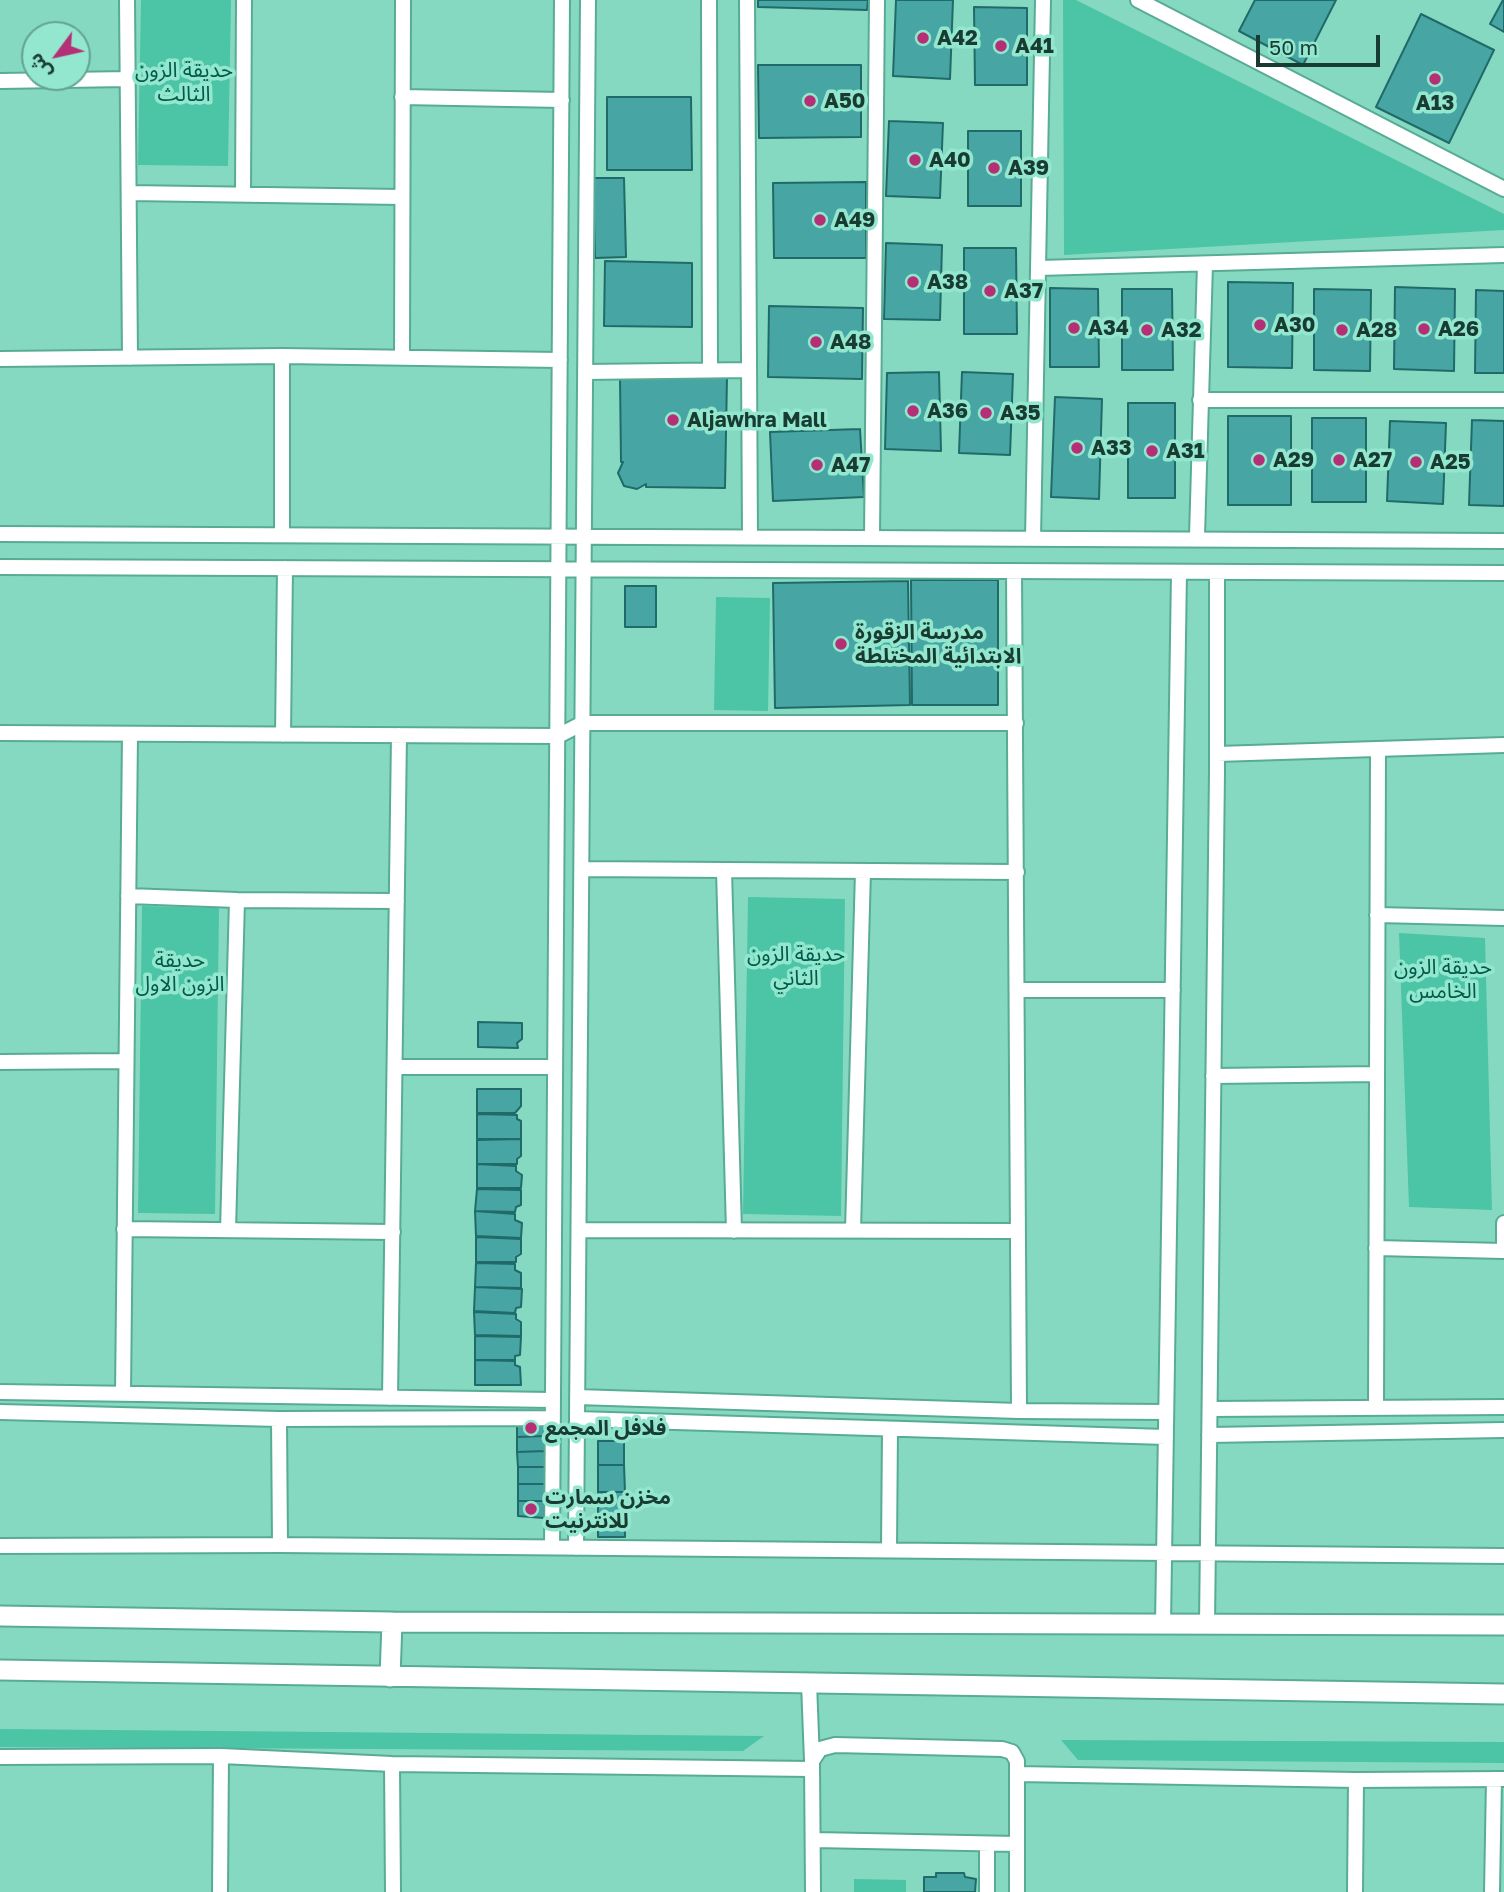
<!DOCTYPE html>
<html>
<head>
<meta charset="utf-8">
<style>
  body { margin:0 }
  #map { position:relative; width:1504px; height:1892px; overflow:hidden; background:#86d9c1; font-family:"Golos Text","Noto Sans Arabic",sans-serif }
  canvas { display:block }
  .north { position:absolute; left:21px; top:21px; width:70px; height:70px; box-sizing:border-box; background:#93e7ce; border:2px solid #62a390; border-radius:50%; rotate:237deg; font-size:19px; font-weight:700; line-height:28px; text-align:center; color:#193c32 }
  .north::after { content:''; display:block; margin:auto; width:24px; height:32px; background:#b42f75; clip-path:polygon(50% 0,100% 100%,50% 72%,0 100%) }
  .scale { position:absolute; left:1256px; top:35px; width:124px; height:32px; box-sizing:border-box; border:4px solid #193c32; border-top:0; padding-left:9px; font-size:21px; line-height:24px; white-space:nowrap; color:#193c32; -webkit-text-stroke:5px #93e7ce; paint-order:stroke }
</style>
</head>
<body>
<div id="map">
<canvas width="1504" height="1892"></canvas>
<div class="north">ش</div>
<div class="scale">50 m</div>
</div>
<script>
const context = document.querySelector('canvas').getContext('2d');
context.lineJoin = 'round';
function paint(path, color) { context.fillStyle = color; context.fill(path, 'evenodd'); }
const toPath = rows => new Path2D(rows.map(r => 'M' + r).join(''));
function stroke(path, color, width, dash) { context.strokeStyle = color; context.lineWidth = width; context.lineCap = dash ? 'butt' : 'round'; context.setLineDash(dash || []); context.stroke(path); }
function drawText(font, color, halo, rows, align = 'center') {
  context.font = font + ' "Golos Text","Noto Sans Arabic",sans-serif'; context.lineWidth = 7; context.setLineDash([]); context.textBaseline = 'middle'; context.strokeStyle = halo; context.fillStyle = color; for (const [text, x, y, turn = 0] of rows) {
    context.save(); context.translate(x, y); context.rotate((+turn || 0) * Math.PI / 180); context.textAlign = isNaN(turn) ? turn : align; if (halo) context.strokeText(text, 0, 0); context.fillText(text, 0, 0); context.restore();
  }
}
paint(toPath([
  [141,0,231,0,228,166,138,165],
  [1063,0,1076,0,1504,214,1504,230,1064,255],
  [716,597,770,598,768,711,714,710],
  [748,897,845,899,841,1216,743,1214],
  [142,906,219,908,215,1214,138,1213],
  [1399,933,1485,938,1492,1210,1409,1207],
  [0,1729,764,1736,743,1751,0,1747],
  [1061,1740,1504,1742,1504,1763,1078,1760],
  [854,1879,906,1880,906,1892,854,1892]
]), '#4cc4a6');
const building = toPath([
  [758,0,868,0,867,10,758,7,758,0],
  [896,0,953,0,950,79,893,76,896,0],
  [1255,0,1336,0,1303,65,1239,31,1255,0],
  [1503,0,1504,0,1504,32,1490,24,1503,0],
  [974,7,1027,8,1027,85,975,85,974,7],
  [1421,14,1494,50,1449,143,1376,107,1421,14],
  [758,65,861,65,861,137,759,138,758,65],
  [607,97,691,97,692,170,607,170,607,97],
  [889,121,943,123,940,198,886,196,889,121],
  [968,131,1021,131,1021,206,968,206,968,131],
  [593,178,624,178,626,257,595,258,593,178],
  [866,182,866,258,774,258,773,183,866,182],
  [886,243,942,245,940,320,884,319,886,243],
  [964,248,1016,248,1017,334,964,334,964,248],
  [605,261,692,263,692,327,604,326,605,261],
  [1228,282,1293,283,1292,368,1228,367,1228,282],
  [1395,287,1455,289,1454,371,1394,369,1395,287],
  [1050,288,1098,289,1099,367,1050,367,1050,288],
  [1122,289,1172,289,1173,370,1122,370,1122,289],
  [1314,289,1371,290,1370,371,1314,370,1314,289],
  [1476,290,1504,291,1504,373,1475,373,1476,290],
  [769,306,863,308,862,379,768,377,769,306],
  [939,372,941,451,885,449,887,373,939,372],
  [962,372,1013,374,1010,455,959,453,962,372],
  [727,377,725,488,646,487,646,484,637,489,624,486,618,473,623,462,621,462,620,378,727,377],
  [1055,397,1102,399,1099,499,1051,497,1055,397],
  [1128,403,1175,403,1175,498,1128,498,1128,403],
  [1228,416,1291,416,1291,505,1228,505,1228,416],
  [1312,418,1366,418,1366,502,1312,502,1312,418],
  [1472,420,1504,421,1504,506,1469,505,1472,420],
  [1390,421,1446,423,1443,504,1387,501,1390,421],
  [860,429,864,497,773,501,770,432,860,429],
  [911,580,998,580,998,705,912,705,911,580],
  [908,581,910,705,775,708,773,583,908,581],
  [625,586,656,586,656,627,625,627,625,586],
  [478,1022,522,1023,522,1039,517,1043,518,1048,478,1047,478,1022],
  [477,1089,521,1089,521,1106,515,1113,477,1113,477,1089],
  [477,1114,517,1115,517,1119,521,1121,521,1139,477,1139,477,1114],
  [521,1139,521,1156,517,1159,517,1164,477,1164,477,1140,521,1139],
  [477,1164,516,1166,516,1171,522,1175,521,1188,477,1188,477,1164],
  [477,1189,521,1190,521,1205,516,1207,515,1212,475,1211,477,1189],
  [475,1211,515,1214,515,1220,522,1223,521,1238,476,1236,475,1211],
  [476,1237,521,1239,521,1254,516,1257,516,1262,476,1262,476,1237],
  [476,1263,515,1264,515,1270,521,1273,521,1288,475,1287,476,1263],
  [475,1287,522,1289,521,1307,516,1308,515,1313,474,1311,475,1287],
  [474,1312,516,1314,516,1319,521,1322,521,1336,475,1335,474,1312],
  [475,1336,521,1337,520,1355,515,1356,515,1360,475,1360,475,1336],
  [475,1360,515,1361,515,1365,520,1367,521,1385,475,1385,475,1360],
  [517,1420,544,1420,545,1436,517,1437,517,1420],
  [545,1436,545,1451,517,1452,517,1437,545,1436],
  [598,1441,624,1441,624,1465,598,1465,598,1441],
  [545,1451,545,1467,518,1467,517,1452,545,1451],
  [598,1465,624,1465,625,1492,598,1492,598,1465],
  [518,1467,545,1467,545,1484,518,1484,518,1467],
  [518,1484,545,1484,545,1501,518,1501,518,1484],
  [598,1492,625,1492,625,1537,598,1537,598,1492],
  [518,1501,545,1501,544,1518,518,1516,518,1501],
  [936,1873,964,1873,965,1877,976,1879,975,1892,924,1892,924,1877,936,1877,936,1873]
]);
paint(building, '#47a6a3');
stroke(building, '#206a69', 2);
const minor = toPath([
  [127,0,130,358],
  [709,0,710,370],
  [747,0,750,537],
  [1138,0,1504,189],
  [0,81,128,79],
  [402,97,562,100],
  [129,193,402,197],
  [243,193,244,0],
  [1039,268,1504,255],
  [282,356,282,535],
  [402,356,403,0],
  [0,359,282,356,560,360],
  [585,372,749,370],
  [1200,400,1504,400],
  [0,534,1504,541],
  [1197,536,1205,264],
  [872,538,877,0],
  [1033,539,1043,0],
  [0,567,1504,573],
  [1014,571,1019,1411],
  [0,733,558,736,583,723,1016,723],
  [283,735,285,568],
  [1217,754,1504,745],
  [582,869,1017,872],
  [724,870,734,1231],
  [128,896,237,900,397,901],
  [1377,915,1504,918],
  [1018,990,1173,990],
  [0,1062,126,1061],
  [395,1067,555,1067],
  [1213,1076,1377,1074],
  [124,1229,393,1232],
  [228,1230,237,900],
  [579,1230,1018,1231],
  [853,1230,863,871],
  [1376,1248,1504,1251],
  [1504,1251,1504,1223],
  [0,1392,553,1400],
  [123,1394,130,734],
  [577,1397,1019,1411,1166,1412],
  [390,1398,399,735],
  [1376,1408,1378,750],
  [1210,1409,1504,1407],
  [0,1412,279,1419,553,1418],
  [279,1419,280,1545],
  [577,1419,1166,1437],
  [1209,1435,1504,1430],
  [0,1546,280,1545,1504,1556],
  [552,1547,562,0],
  [576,1548,588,0],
  [889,1549,890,1429],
  [1163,1624,1179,572],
  [1207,1624,1217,771,1217,572],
  [809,1683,812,1761],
  [0,1757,221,1756,392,1764,811,1769],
  [392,1764,393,1892],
  [1017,1774,1356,1780,1504,1779],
  [814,1840,1017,1844],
  [220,1892,221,1756],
  [813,1892,812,1761,820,1749,835,1745,1002,1749,1012,1752,1017,1761,1017,1892],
  [987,1892,987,1845],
  [1355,1892,1356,1780],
  [1492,1892,1494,1779]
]);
const secondary = toPath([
  [0,1616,392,1622,1504,1625],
  [0,1670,1504,1694],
  [390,1677,392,1622]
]);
stroke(minor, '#58ab94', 18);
stroke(secondary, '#58ab94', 23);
stroke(minor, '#fff', 14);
stroke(secondary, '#fff', 19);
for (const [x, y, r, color] of [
  [923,38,7,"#b42f75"],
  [1001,46,7,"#b42f75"],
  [1435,79,7,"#b42f75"],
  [810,101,7,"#b42f75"],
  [915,160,7,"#b42f75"],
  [994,168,7,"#b42f75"],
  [820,220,7,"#b42f75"],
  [913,282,7,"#b42f75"],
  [990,291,7,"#b42f75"],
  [1260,325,7,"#b42f75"],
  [1074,328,7,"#b42f75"],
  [1424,329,7,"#b42f75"],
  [1147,330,7,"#b42f75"],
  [1342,330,7,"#b42f75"],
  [816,342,7,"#b42f75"],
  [913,411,7,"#b42f75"],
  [986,413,7,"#b42f75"],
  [673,420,7,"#b42f75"],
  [1077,448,7,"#b42f75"],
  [1152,451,7,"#b42f75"],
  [1259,460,7,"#b42f75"],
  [1339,460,7,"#b42f75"],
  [1416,462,7,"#b42f75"],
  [817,465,7,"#b42f75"],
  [841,644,7,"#b42f75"],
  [531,1428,7,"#b42f75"],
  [531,1509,7,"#b42f75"]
]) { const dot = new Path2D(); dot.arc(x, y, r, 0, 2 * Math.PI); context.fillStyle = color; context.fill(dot); stroke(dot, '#93e7ce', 2.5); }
drawText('bold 21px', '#193c32', '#93e7ce', [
  ["A42",937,38],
  ["A41",1015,46],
  ["A50",824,101],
  ["A13",1435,103,"center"],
  ["A40",929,160],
  ["A39",1008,168],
  ["A49",834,220],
  ["A38",927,282],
  ["A37",1004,291],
  ["A30",1274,325],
  ["A34",1088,328],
  ["A26",1438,329],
  ["A32",1161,330],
  ["A28",1356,330],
  ["A48",830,342],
  ["A36",927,411],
  ["A35",1000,413],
  ["Aljawhra Mall",687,420],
  ["A33",1091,448],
  ["A31",1166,451],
  ["A29",1273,460],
  ["A27",1353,460],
  ["A25",1430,462],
  ["A47",831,465],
  ["مدرسة الزقورة",855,632],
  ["الابتدائية المختلطة",855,656],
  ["فلافل المجمع",545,1428],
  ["مخزن سمارت",545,1497],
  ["للانترنيت",545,1521]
], 'left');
drawText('21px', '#025b49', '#93e7ce', [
  ["حديقة الزون",184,70],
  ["الثالث",184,94],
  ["حديقة الزون",796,954],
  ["الثاني",796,978],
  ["حديقة",180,960],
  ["الزون الاول",180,984],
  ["حديقة الزون",1443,967],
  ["الخامس",1443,991]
]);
</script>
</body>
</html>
